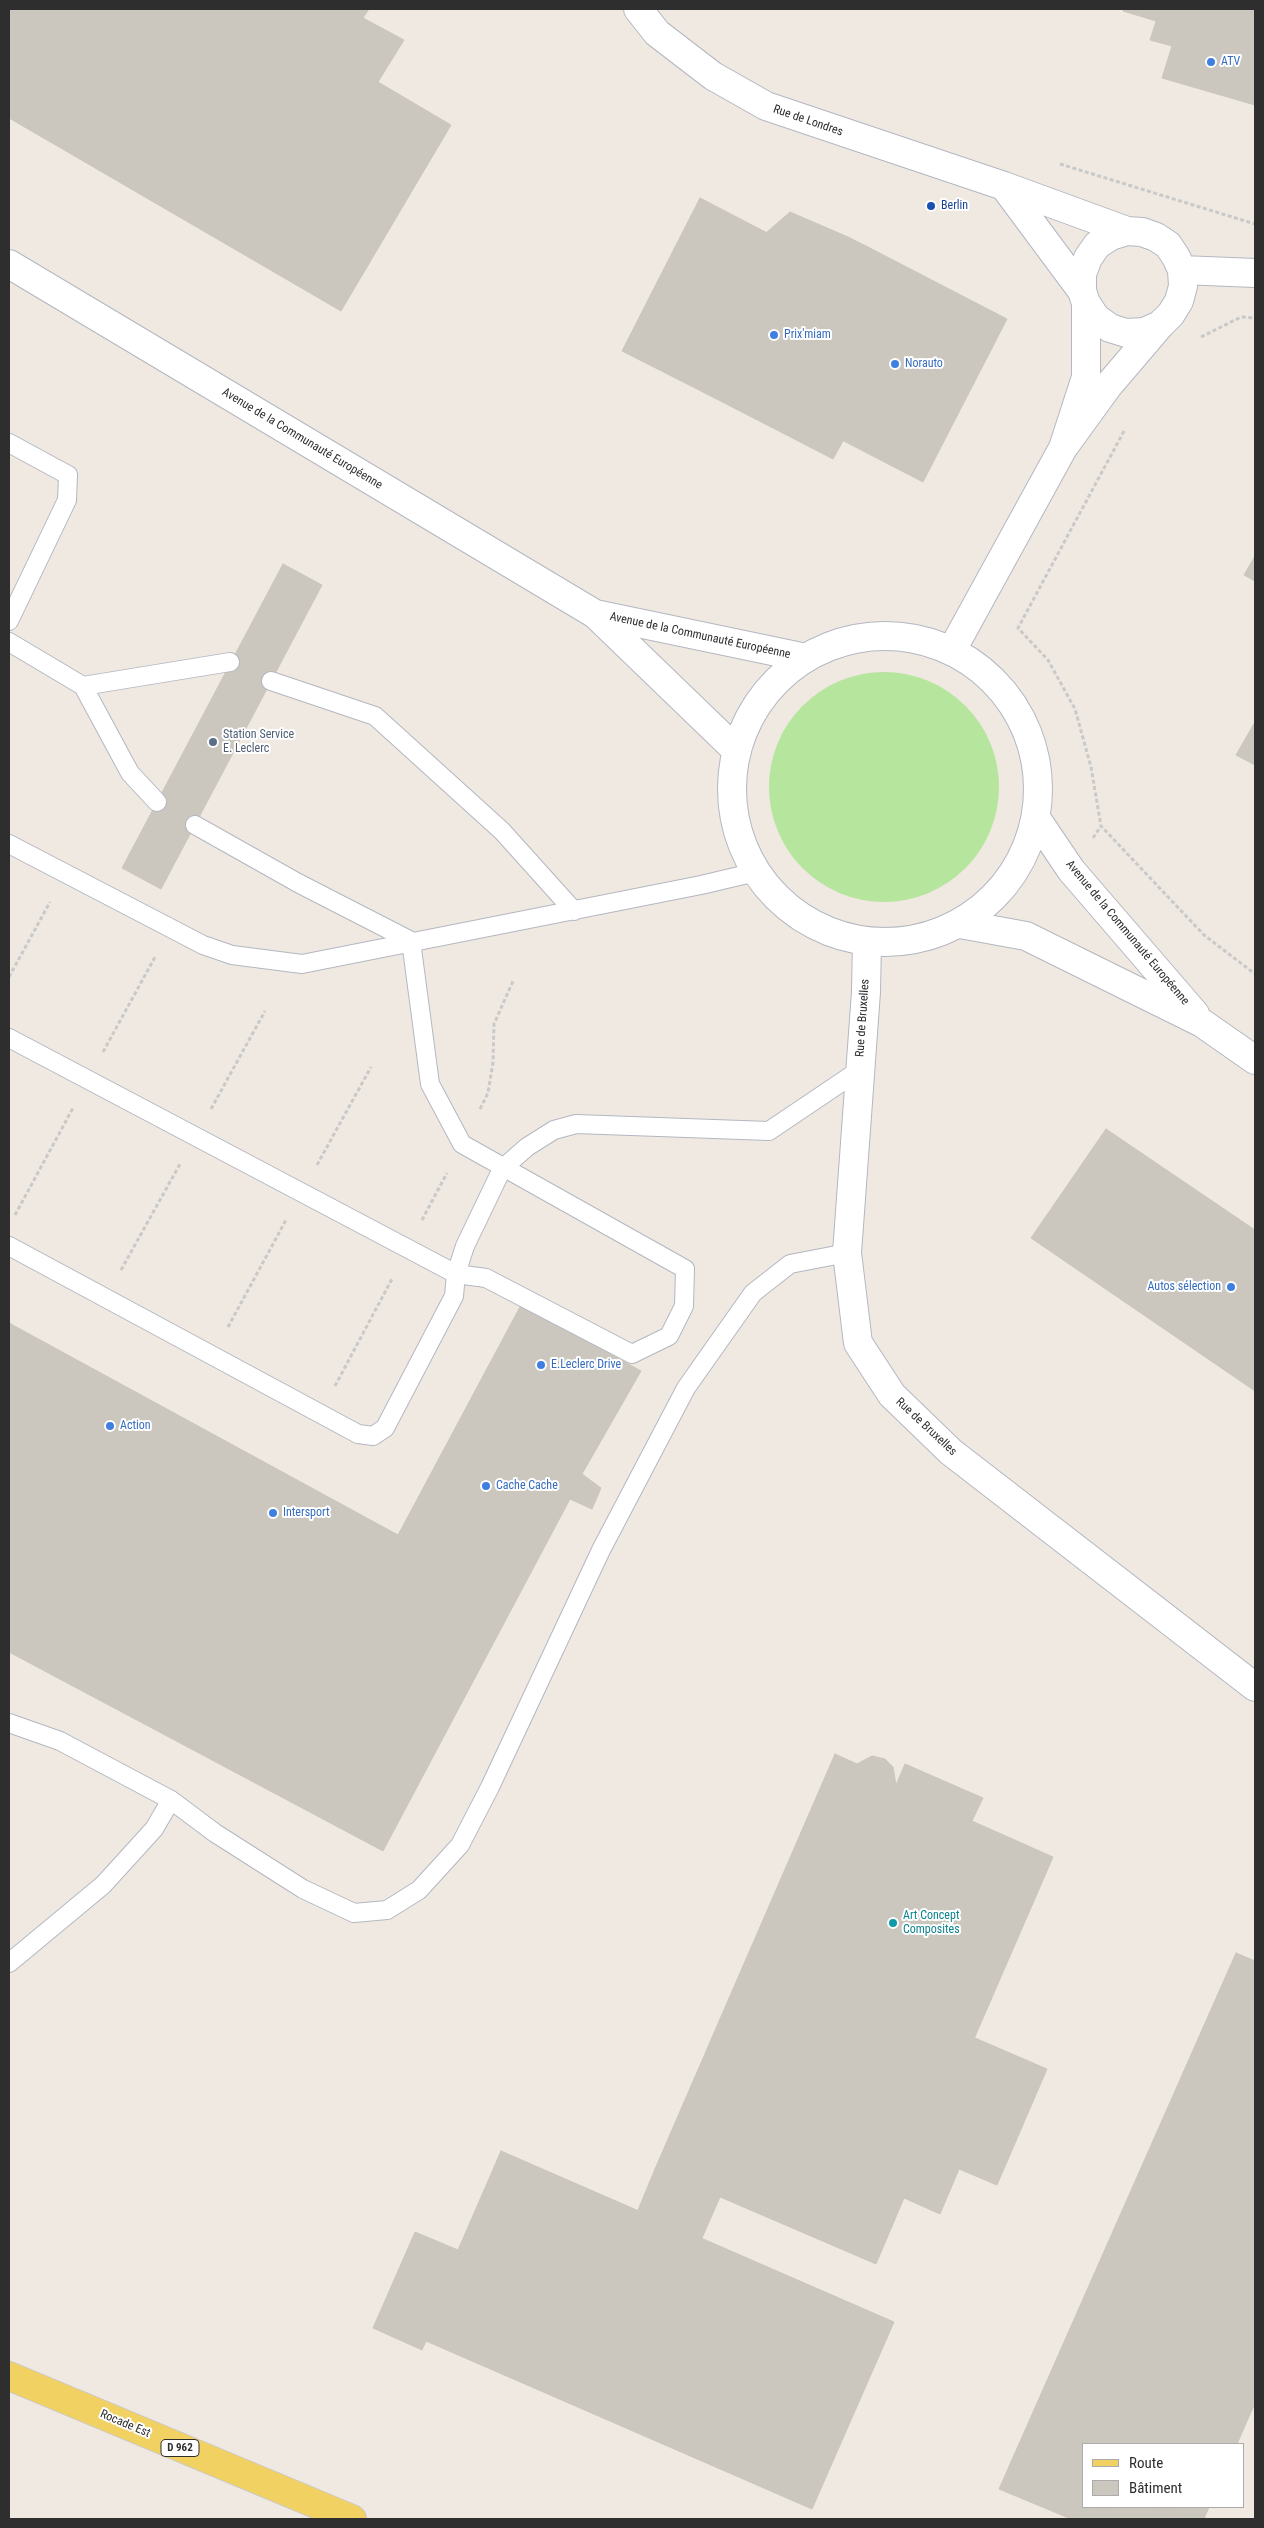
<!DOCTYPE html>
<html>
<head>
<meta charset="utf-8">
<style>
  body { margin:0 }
  #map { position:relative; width:1264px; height:2528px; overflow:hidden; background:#efe9e1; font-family:"Roboto Condensed",sans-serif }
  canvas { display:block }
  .frame { position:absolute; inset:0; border:10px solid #2e2e2e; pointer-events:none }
  .legend { position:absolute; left:1082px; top:2443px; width:162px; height:65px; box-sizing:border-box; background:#fff; border:1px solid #ababab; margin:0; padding:6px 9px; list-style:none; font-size:15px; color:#2e2e2e }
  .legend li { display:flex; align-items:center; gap:10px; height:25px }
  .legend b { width:25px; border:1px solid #ababab }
</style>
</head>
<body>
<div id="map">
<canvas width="1264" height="2528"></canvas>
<div class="frame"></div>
<ul class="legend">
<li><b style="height:6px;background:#f2d163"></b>Route</li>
<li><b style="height:14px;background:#cbc7bf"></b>Bâtiment</li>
</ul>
</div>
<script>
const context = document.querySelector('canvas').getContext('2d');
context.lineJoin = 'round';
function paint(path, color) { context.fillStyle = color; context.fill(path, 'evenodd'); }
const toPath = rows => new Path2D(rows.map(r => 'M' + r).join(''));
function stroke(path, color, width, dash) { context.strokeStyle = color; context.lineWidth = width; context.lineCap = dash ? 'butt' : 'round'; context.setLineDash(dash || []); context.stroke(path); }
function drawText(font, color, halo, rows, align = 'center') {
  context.font = font + ' "Roboto Condensed",sans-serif'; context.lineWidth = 4; context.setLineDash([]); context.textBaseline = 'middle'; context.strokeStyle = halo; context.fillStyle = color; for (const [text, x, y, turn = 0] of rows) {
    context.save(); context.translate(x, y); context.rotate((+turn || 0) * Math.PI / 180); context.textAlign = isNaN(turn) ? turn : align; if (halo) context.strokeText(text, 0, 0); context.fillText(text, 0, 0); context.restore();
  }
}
paint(toPath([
  '769 787a115 115 0 1 1 230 0a115 115 0 1 1-230 0Z'
]), '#b6e59e');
const building = toPath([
  [9,9,136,9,59,147,9,118,9,9],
  [136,9,369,9,363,18,404,40,378,82,451,125,341,311,59,147,136,9],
  [1124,9,1160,9,1156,21,1123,11,1124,9],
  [1160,9,1255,9,1255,105,1162,78,1172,46,1150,40,1160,9],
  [700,198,777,238,697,389,622,351,700,198],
  [790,212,848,237,833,267,767,232,790,212],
  [848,237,866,246,773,428,697,389,777,238,833,267,848,237],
  [866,246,1007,319,923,482,782,409,866,246],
  [782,409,843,441,833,459,773,428,782,409],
  [1255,556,1255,581,1244,575,1255,556],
  [283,564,322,585,161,889,122,868,283,564],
  [1255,722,1255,765,1236,755,1255,722],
  [1106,1129,1255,1230,1255,1391,1031,1238,1106,1129],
  [521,1305,641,1371,582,1474,601,1488,592,1509,570,1499,383,1851,9,1652,9,1323,398,1535,521,1305],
  [835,1754,857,1764,872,1756,885,1759,893,1767,896,1785,905,1764,983,1798,972,1821,1053,1857,954,2085,733,1989,835,1754],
  [1236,1953,1255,1961,1255,2403,1237,2444,1083,2444,1083,2507,1105,2507,1100,2519,1071,2519,999,2489,1236,1953],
  [733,1989,954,2085,975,2038,1047,2069,997,2185,959,2169,940,2214,904,2198,876,2264,655,2169,733,1989],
  [501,2151,894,2322,812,2509,426,2341,422,2350,373,2328,415,2232,458,2250,501,2151],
  [655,2169,720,2197,702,2238,638,2210,655,2169],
  [1105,2507,1154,2507,1186,2519,1100,2519,1105,2507],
  [1154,2507,1209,2507,1204,2519,1186,2519,1154,2507]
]);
paint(building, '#cbc7bf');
stroke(building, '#cbc5ba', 1);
const lane = toPath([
  [9,443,68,475,67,500,9,621],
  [9,642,83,686,230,662],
  [271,681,375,716,502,831,574,911],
  [83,686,130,773,157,802],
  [9,844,203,945,232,955,302,964,701,885,756,872],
  [9,1038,456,1274,486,1278,632,1354,669,1336,684,1306,685,1269,462,1144,430,1084,411,941,298,883,195,825],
  [9,1246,358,1434,373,1436,385,1428,454,1296,456,1274,465,1246,502,1169,527,1147,554,1130,576,1124,769,1131,858,1071],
  [9,1723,60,1741,171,1800,215,1833,303,1889,354,1913,387,1910,419,1890,460,1845,490,1787,601,1550,686,1388,753,1293,790,1264,847,1253],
  [9,1963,103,1885,154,1829,171,1800]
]);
const street = toPath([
  [638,9,657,33,713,76,766,106,1004,186,1127,231],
  [1004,186,1082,291],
  [1182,270,1255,273],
  [1063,448,1086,377,1086,303,1082,291,1082,274,1088,258,1097,245,1111,236,1127,231,1142,232,1156,237,1168,245,1176,257,1182,270,1183,286,1179,301,1171,314,1160,325,1144,332,1126,333,1110,328,1096,318,1086,303],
  [952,650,1063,448,1108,386,1160,325],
  [867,942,866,992,847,1253,858,1343,892,1395,951,1452,1255,1687]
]);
const secondary = toPath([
  [9,264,595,614,737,751],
  [595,614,806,658],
  '732 789a153 153 0 1 1 306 0a153 153 0 1 1-306 0Z',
  [1036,818,1071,870,1195,1014],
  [960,924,1026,936,1202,1023,1255,1060]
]);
const primary = toPath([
  [9,2376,352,2519]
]);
stroke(lane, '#b4b7c1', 20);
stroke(street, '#b4b7c1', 30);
stroke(secondary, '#b4b7c1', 30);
stroke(primary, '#c9c9c9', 30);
stroke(toPath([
  [1060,164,1255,224],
  [1201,337,1241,317,1255,318],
  [1124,431,1018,628,1048,660,1075,709,1091,767,1101,826,1204,935,1255,974],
  [1093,838,1101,826],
  [9,977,50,902],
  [103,1052,155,957],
  [211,1109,265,1011],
  [480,1109,488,1093,493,1062,494,1024,513,981],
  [317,1165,371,1067],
  [15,1215,73,1108],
  [422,1220,447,1173],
  [121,1270,180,1164],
  [228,1327,286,1220],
  [335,1386,393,1277]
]), '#c9c9c9', 3, [4, 2.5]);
stroke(lane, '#fff', 18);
stroke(street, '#fff', 28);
stroke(secondary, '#fff', 28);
stroke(primary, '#f2d163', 28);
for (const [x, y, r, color] of [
  [1211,62,5,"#3f7fe0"],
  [931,206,5,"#1a4fb4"],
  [774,335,5,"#3f7fe0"],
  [895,364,5,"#3f7fe0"],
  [213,742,5,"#5c6f8a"],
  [1231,1287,5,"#3f7fe0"],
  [541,1365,5,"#3f7fe0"],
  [110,1426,5,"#3f7fe0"],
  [486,1486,5,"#3f7fe0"],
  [273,1513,5,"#3f7fe0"],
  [893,1923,5,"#0f9aa8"]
]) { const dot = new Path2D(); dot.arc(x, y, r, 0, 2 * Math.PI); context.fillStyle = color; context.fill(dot); stroke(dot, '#fff', 2); }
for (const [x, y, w] of [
  [180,2448,38]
]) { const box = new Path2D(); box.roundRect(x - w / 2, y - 8.5, w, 17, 4); context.fillStyle = '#fff'; context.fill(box); stroke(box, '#2e2e2e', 1); }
drawText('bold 11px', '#2e2e2e', null, [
  ["D 962",180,2448]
]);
drawText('12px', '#366cbe', '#fff', [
  ["ATV",1221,62],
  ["Prix'miam",784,335],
  ["Norauto",905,364],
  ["Autos sélection",1221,1287,"right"],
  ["E.Leclerc Drive",551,1365],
  ["Action",120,1426],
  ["Cache Cache",496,1486],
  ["Intersport",283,1513]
], 'left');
drawText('12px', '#2e2e2e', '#fff', [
  ["Rue de Londres",808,121,19],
  ["Avenue de la Communauté Européenne",302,439,31],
  ["Avenue de la Communauté Européenne",700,636,12],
  ["Avenue de la Communauté Européenne",1127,933,50],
  ["Rue de Bruxelles",863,1018,-86],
  ["Rue de Bruxelles",926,1427,43],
  ["Rocade Est",125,2424,23]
]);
drawText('12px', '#164399', '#fff', [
  ["Berlin",941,206]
], 'left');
drawText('12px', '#4e5e75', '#fff', [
  ["Station Service",223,735],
  ["E. Leclerc",223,749]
], 'left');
drawText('12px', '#0d838f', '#fff', [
  ["Art Concept",903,1916],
  ["Composites",903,1930]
], 'left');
</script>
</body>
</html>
